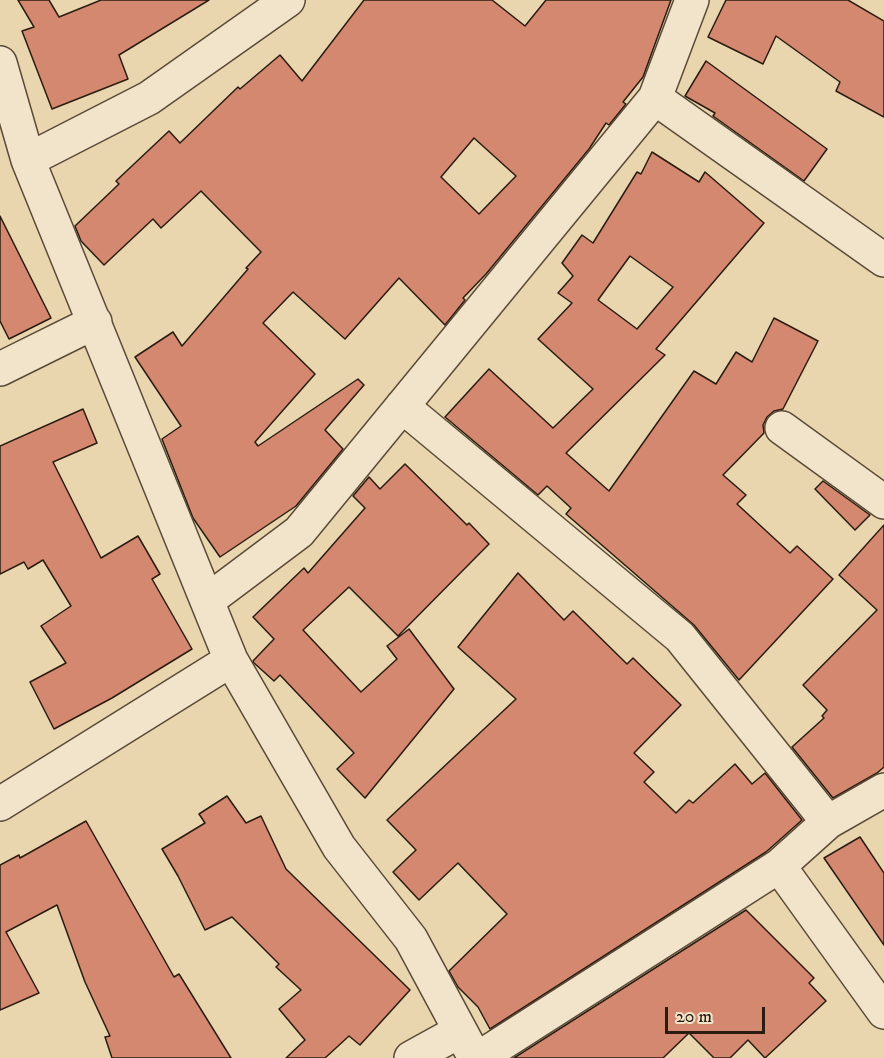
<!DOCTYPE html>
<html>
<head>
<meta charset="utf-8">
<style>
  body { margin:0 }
  #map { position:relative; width:884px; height:1058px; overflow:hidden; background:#e9d6ae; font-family:"IM FELL DW Pica",serif }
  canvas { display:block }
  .scale { position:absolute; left:665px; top:1007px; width:100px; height:27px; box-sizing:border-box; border:3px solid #2a1c10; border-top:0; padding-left:8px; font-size:18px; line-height:21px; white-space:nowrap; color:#2a1c10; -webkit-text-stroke:4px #f1e4ca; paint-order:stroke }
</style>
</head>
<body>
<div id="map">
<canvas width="884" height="1058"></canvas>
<div class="scale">20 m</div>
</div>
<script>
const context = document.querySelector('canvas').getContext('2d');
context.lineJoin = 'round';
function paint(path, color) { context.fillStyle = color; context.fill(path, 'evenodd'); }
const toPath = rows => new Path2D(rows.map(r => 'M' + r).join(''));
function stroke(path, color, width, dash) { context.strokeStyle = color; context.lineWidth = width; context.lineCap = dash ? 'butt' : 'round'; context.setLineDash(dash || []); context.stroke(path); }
const building = toPath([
  [18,0,49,0,59,17,101,0,209,0,119,55,128,79,52,109,22,31,34,27,18,0],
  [364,0,492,0,525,26,546,0,671,0,643,77,623,102,626,104,609,125,606,123,589,149,486,274,463,298,465,300,445,325,399,278,345,339,293,292,263,323,315,374,255,442,258,446,358,379,364,385,325,430,343,449,296,506,220,557,193,518,162,439,181,426,135,357,173,332,182,346,248,269,246,268,261,252,201,191,161,228,153,219,104,265,81,241,75,226,119,184,116,181,169,131,180,143,238,87,240,89,280,55,302,81,364,0],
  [474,138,516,176,479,214,441,177,474,138],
  [726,0,848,0,884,21,884,117,836,91,840,82,776,36,763,64,708,37,726,0],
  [706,61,827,149,804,181,713,116,715,113,685,96,706,61],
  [652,152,699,182,705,172,764,223,656,349,665,355,566,453,609,491,694,371,716,384,736,352,752,362,774,318,818,341,783,409,774,411,767,417,763,425,764,433,723,475,746,495,737,504,790,553,797,546,833,579,739,680,694,625,566,514,571,508,547,486,538,495,445,417,489,369,553,428,593,389,538,339,572,303,558,293,573,276,562,263,582,235,593,243,637,172,641,174,652,152],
  [630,256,673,287,637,329,598,300,630,256],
  [0,216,51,318,9,339,0,321,0,216],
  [83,409,97,443,53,462,101,558,138,536,160,574,152,579,192,649,112,698,54,729,30,682,66,663,41,626,71,606,43,560,28,569,24,562,0,574,0,446,83,409],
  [405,464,467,525,469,523,489,544,398,636,349,587,303,630,361,692,397,659,387,646,409,629,454,689,365,798,337,769,354,753,280,675,274,681,254,663,253,661,274,639,253,617,304,568,308,573,365,508,353,496,369,477,380,489,405,464],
  [823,481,870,515,855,530,815,489,823,481],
  [884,525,884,767,877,773,833,798,792,747,824,718,822,716,827,710,803,685,877,610,839,575,884,525],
  [518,573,564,620,573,611,627,664,633,658,681,705,634,753,654,772,644,782,676,813,689,800,693,803,735,764,752,784,765,773,802,820,766,852,490,1029,478,1007,458,987,449,971,507,914,458,863,419,900,393,872,416,850,387,820,516,699,458,647,518,573],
  [227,796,246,823,261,816,286,869,410,990,360,1045,349,1036,325,1058,286,1058,305,1040,279,1009,301,990,276,967,279,964,232,917,205,930,178,876,162,849,205,823,199,814,227,796],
  [86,821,174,977,179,974,231,1058,112,1058,105,1037,110,1036,85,982,57,905,6,932,39,993,0,1010,0,865,19,855,20,858,86,821],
  [860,837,884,873,884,945,824,858,860,837],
  [746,910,814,978,809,983,826,1001,765,1058,748,1040,730,1058,714,1058,689,1033,663,1058,514,1058,746,910]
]);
paint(building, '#d4886f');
stroke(building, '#2a1c10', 1.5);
const minor = toPath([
  [0,63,28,160,231,660,339,847,411,939,475,1058],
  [655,98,884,260],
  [28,160,149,98,288,0],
  [0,369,95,322],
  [402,406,680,637,828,822],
  [782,428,884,502],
  [207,601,299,532,655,98,692,0],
  [0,804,231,660],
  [779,866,884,1012],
  [411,1058,460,1031],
  [479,1058,779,866,828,822,884,790]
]);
stroke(minor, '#5a4a38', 36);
stroke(minor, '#f1e4ca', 33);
</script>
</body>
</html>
